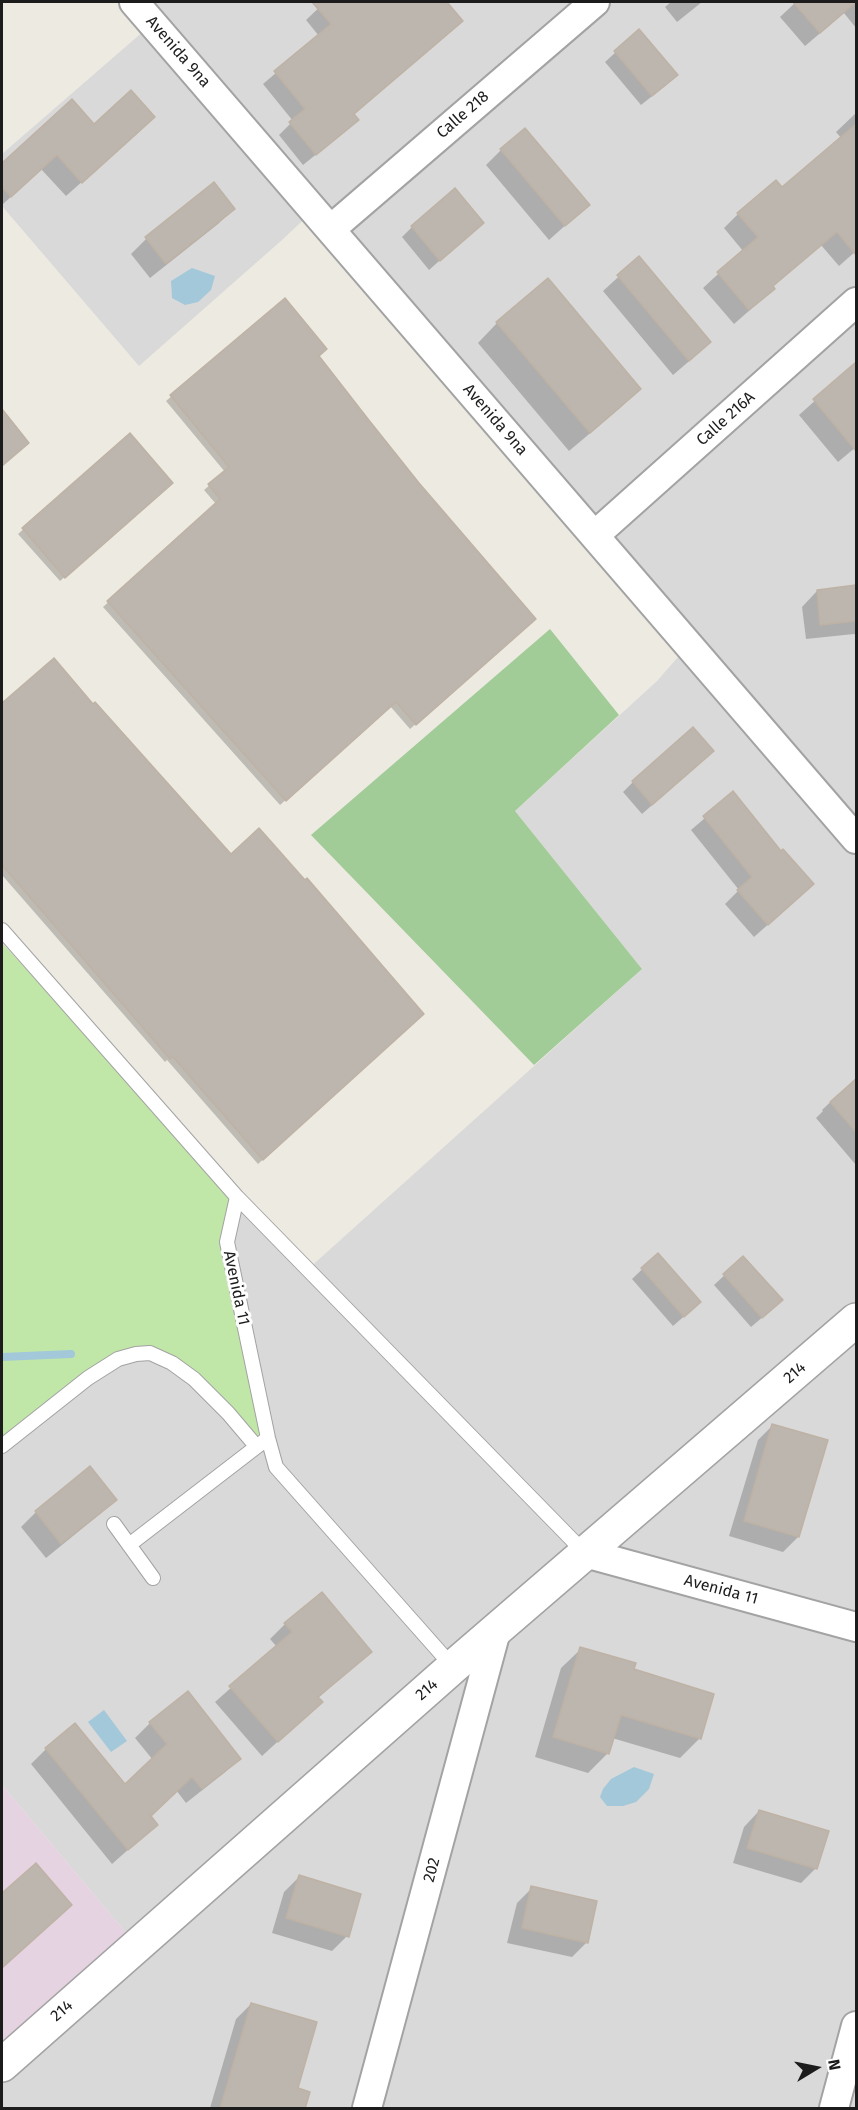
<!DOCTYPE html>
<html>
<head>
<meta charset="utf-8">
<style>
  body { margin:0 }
  #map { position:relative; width:858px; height:2110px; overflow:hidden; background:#edeae1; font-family:"Fira Sans",sans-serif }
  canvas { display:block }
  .frame { position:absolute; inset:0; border:3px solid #1c1c1c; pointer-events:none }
  .north { position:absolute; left:786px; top:2038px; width:60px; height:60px; -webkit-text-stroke:4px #fff; paint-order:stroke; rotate:80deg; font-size:16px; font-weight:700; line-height:24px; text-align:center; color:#1c1c1c }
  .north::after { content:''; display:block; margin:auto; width:21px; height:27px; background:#1c1c1c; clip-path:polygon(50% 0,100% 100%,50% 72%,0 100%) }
</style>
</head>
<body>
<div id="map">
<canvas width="858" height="2110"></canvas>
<div class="frame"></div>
<div class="north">N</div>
</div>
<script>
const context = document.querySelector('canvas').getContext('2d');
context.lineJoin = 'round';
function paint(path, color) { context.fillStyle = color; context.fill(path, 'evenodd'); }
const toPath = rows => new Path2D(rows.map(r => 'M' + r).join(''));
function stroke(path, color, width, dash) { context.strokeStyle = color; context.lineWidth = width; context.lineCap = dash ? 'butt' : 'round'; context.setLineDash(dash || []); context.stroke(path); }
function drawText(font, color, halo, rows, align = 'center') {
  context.font = font + ' "Fira Sans",sans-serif'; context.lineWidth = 6; context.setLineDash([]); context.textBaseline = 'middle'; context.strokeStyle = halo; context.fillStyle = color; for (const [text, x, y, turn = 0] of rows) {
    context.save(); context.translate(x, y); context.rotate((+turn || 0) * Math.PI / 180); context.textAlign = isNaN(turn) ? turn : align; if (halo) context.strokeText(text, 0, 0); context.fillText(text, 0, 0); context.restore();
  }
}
paint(toPath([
  [134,2,856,2,856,2108,2,2108,2,2065,137,1946,2,1785,2,1445,227,1242,237,1197,307,1270,642,969,515,811,657,681,693,640,314,210,282,240,139,366,2,206,2,154,153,23]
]), '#dad9d9');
paint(toPath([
  [2,1785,137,1946,2,2065]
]), '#e6d3e1');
paint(toPath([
  [2,943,237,1197,227,1242,268,1438,256,1446,228,1413,150,1353,118,1359,2,1446]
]), '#c1e7a8');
paint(toPath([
  [550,629,619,715,515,811,642,969,534,1065,311,835]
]), '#a1cb97');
paint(toPath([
  [192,268,215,276,211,290,198,302,185,305,172,298,171,281],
  [104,1710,127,1741,111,1752,88,1722],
  [634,1767,654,1774,649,1789,636,1802,623,1806,607,1806,600,1797,603,1789,611,1779]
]), '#a2c8da');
paint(toPath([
  [325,2,445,2,461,21,353,115,345,131,303,165,279,135,293,121,263,84,319,36,306,20],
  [671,2,702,2,677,22,665,7],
  [796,2,856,2,856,28,844,13,805,46,780,17],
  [639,31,666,85,641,105,605,62],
  [72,101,94,126,138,132,66,196,41,169,2,205,2,166],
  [856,113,856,251,839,266,821,245,772,287,773,289,758,303,734,324,703,288,743,251,724,228,738,214,782,190,842,139,836,132],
  [501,150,588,205,549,240,486,165],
  [214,185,233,209,218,224,150,278,131,254,146,239],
  [482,223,429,270,402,237,412,227],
  [639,258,694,357,673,375,603,291],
  [284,301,318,356,418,484,534,619,410,729,390,706,280,805,103,607,216,504,204,490,225,472,166,401],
  [497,323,639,389,620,408,569,451,478,343],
  [856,364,856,447,838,462,799,415],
  [4,414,23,448,2,465,2,416],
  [130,435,167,487,60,581,18,534],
  [856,587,856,635,854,634,806,639,802,607,817,591],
  [54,661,93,707,230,856,417,1019,258,1164,167,1060,165,1062,2,875,2,705],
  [702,761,642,814,623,792,633,782],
  [733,794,781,853,799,897,754,937,725,904,739,890,691,830],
  [856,1078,856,1165,816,1118,823,1111,822,1110],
  [657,1255,689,1312,673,1326,632,1279],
  [743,1258,771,1310,751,1327,714,1285],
  [773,1425,798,1537,783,1552,729,1536,758,1440],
  [115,1499,100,1514,46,1558,21,1527,36,1512],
  [285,1624,370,1652,318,1698,321,1702,262,1756,215,1702,277,1647,270,1639],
  [581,1649,632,1670,700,1738,680,1758,612,1738,608,1753,588,1773,535,1757,561,1668],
  [150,1723,239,1758,224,1773,186,1803,176,1790,149,1816,156,1825,112,1864,31,1764,46,1749,125,1786,153,1760,135,1738],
  [759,1811,816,1868,801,1883,733,1863,744,1827],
  [36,1865,70,1905,2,1968,2,1895],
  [299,1877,347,1936,332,1951,272,1933,284,1892],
  [532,1888,587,1942,572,1957,507,1943,517,1903],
  [251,2004,296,2089,303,2108,210,2108,236,2019]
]), '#0003');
stroke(toPath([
  [2,1357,71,1354]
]), '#a2c8da', 8);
const building = toPath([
  [312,2,447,2,463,21,354,114,359,120,316,155,289,122,305,109,274,71,331,24,312,2],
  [793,2,856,2,820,33,793,2],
  [639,29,678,75,652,96,614,51,639,29],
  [131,90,155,117,82,183,57,155,11,197,2,187,2,163,72,99,94,124,131,90],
  [856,124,856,255,837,232,773,286,775,289,749,310,717,272,758,237,737,213,776,180,782,187,856,124],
  [525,128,590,205,565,226,500,149,525,128],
  [214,182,235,209,166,264,145,237,214,182],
  [455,188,484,223,440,261,411,226,455,188],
  [639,256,711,342,689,361,617,275,639,256],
  [548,278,641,389,590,433,496,322,548,278],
  [285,298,327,349,319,356,368,419,419,483,536,619,416,725,396,702,286,801,107,601,220,499,208,484,229,467,170,395,285,298],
  [856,362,856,451,813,399,856,362],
  [2,409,29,443,2,466,2,409],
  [130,433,173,483,65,578,22,528,130,433],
  [856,585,856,621,820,625,817,590,856,585],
  [54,658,93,704,95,702,231,854,259,828,305,880,307,878,424,1014,263,1160,173,1057,170,1059,2,865,2,703,54,658],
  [693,727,714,751,652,805,632,781,693,727],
  [733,791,781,851,783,849,814,884,768,925,737,890,752,877,703,816,733,791],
  [856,1079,856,1132,830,1102,856,1079],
  [658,1253,701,1302,684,1317,641,1268,658,1253],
  [743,1256,783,1300,762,1318,723,1274,743,1256],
  [772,1424,828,1440,799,1537,744,1521,772,1424],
  [90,1466,117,1500,61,1544,35,1511,90,1466],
  [322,1592,372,1652,318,1697,323,1702,278,1742,229,1686,292,1632,284,1623,322,1592],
  [580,1647,636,1663,634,1669,714,1694,701,1739,621,1715,609,1754,553,1737,580,1647],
  [188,1691,241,1759,202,1789,192,1777,151,1816,158,1825,128,1850,45,1748,75,1723,125,1784,167,1744,149,1722,188,1691],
  [759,1810,829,1831,817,1869,747,1848,759,1810],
  [36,1863,72,1905,2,1968,2,1893,36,1863],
  [299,1875,361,1894,349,1937,286,1918,299,1875],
  [531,1886,597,1901,588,1943,522,1928,531,1886],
  [251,2003,317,2022,298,2088,310,2092,305,2109,220,2109,251,2003]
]);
paint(building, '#bdb6ae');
stroke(building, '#beb2a4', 1.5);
const service = toPath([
  [2,930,237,1197,227,1242,268,1438,276,1467,453,1667],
  [237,1197,585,1553],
  [2,1446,88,1378,118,1359,136,1354,150,1353,172,1363,194,1379,228,1413,256,1446],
  [114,1524,153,1578],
  [129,1545,264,1441]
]);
const minor = toPath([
  [134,2,856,839],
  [331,229,595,2],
  [595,535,856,302],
  [585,1553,856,1627],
  [367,2108,496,1631],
  [834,2108,856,2026]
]);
const tertiary = toPath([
  [2,2065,453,1667,856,1320]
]);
stroke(service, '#a3a3a3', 16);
stroke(minor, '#a3a3a3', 32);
stroke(tertiary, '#a3a3a3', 36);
stroke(service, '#fff', 14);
stroke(minor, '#fff', 28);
stroke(tertiary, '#fff', 33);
drawText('16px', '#1c1c1c', '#fff', [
  ["Avenida 9na",178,52,49],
  ["Calle 218",463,115,-41],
  ["Calle 216A",726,419,-42],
  ["Avenida 9na",495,420,49],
  ["Avenida 11",236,1288,78],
  ["214",795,1373,-41],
  ["Avenida 11",721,1590,15],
  ["214",427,1690,-41],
  ["202",432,1870,-75],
  ["214",62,2011,-41]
]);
</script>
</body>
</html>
